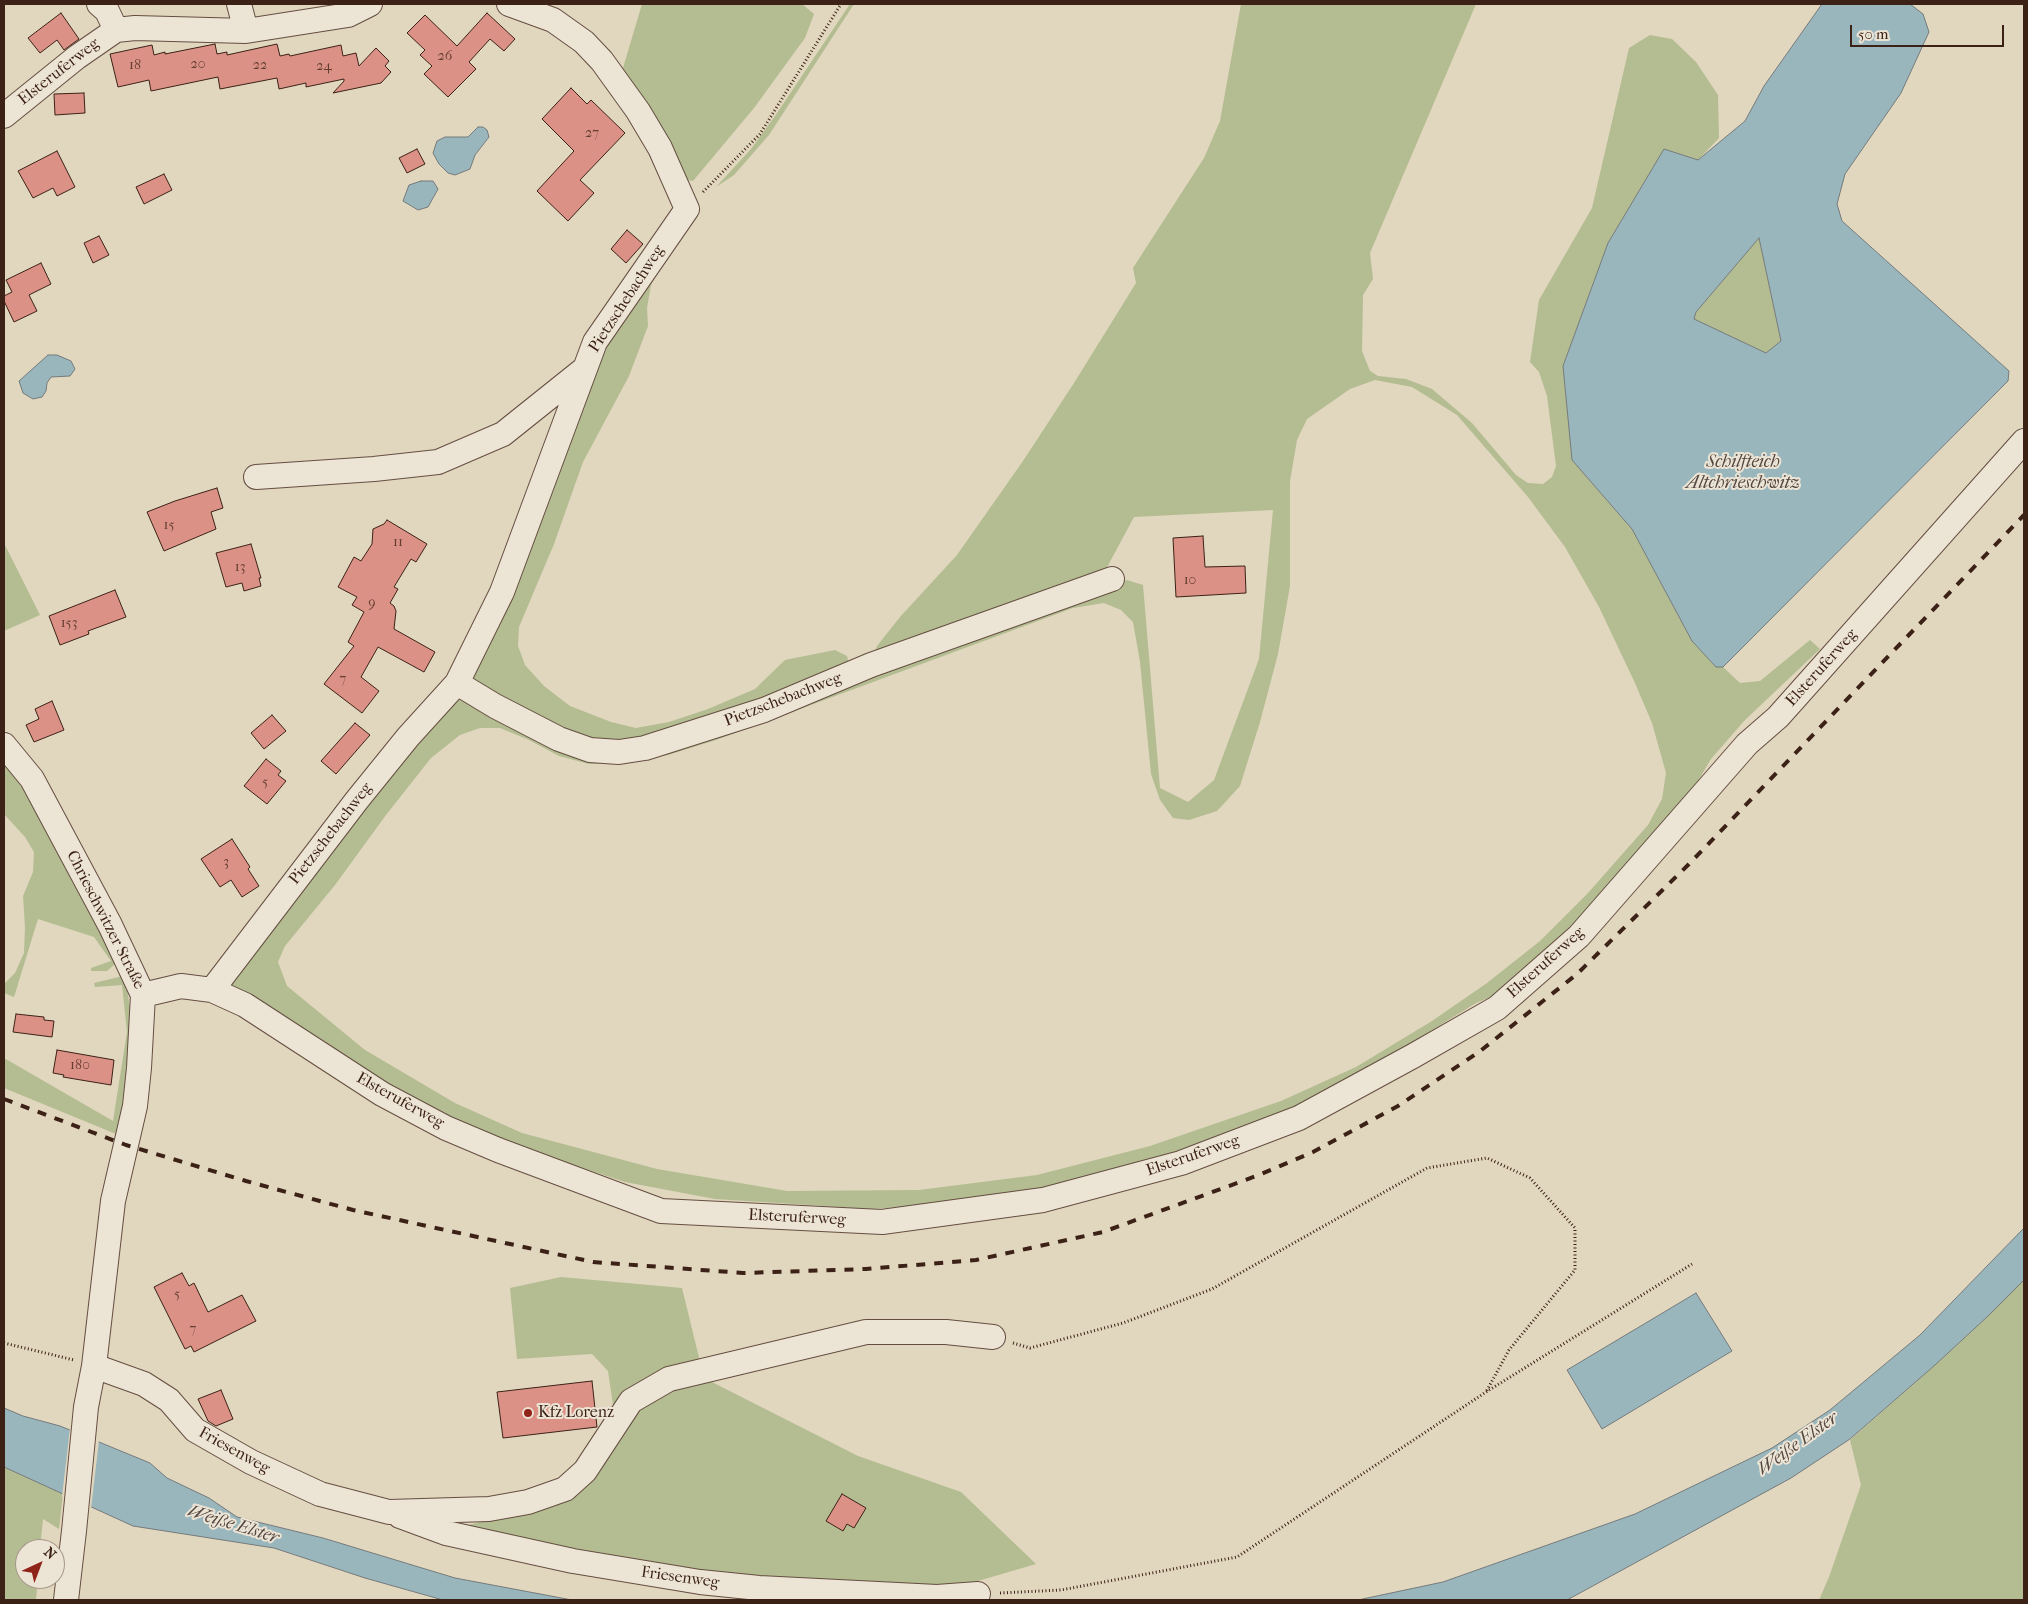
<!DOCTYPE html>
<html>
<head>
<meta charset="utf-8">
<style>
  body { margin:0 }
  #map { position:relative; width:2028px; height:1604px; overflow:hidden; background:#e1d6be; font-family:"IM FELL French Canon",serif }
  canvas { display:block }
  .frame { position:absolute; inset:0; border:5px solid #3c2117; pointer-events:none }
  .north { position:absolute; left:15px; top:1539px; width:50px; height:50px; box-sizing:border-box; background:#ece4d5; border:1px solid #a69689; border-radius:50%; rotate:43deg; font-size:14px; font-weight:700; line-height:20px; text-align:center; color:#3c2117 }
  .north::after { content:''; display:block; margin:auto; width:18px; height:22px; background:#8f2418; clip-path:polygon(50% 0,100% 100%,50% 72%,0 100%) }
  .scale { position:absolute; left:1850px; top:25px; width:154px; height:22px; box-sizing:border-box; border:2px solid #3c2117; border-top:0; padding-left:6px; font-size:15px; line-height:18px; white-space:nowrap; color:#3c2117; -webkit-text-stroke:4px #ece4d5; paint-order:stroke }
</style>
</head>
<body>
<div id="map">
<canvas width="2028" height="1604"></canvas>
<div class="frame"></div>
<div class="north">N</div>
<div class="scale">50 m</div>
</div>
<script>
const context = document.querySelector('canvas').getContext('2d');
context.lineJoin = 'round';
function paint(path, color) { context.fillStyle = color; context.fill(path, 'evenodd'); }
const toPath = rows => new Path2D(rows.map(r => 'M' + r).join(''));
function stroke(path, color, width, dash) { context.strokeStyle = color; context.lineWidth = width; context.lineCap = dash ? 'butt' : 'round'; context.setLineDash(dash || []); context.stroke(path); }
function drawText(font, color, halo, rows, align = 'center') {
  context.font = font + ' "IM FELL French Canon",serif'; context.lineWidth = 4; context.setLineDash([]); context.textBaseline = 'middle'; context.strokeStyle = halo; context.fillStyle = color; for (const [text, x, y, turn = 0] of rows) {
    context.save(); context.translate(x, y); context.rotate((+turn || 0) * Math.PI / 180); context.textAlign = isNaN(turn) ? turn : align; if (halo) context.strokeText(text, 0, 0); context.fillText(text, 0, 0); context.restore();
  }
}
paint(toPath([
  [642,4,802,4,814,14,805,38,754,108,693,181,682,179,620,78],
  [850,4,854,4,769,135,734,175,716,187,751,149,775,116],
  [1241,4,1476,4,1370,253,1373,279,1363,295,1362,351,1370,371,1378,376,1406,379,1432,389,1472,423,1516,475,1528,483,1543,484,1552,477,1556,466,1547,396,1539,372,1530,362,1539,300,1592,208,1629,48,1650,35,1672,39,1696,62,1718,95,1719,138,1698,160,1664,149,1608,243,1563,366,1572,460,1632,529,1692,641,1716,667,1723,667,1740,683,1760,681,1810,640,1820,649,1744,721,1711,759,1689,796,1588,910,1545,955,1498,994,1476,1003,1382,1061,1306,1104,1219,1140,1061,1188,976,1202,871,1209,715,1199,625,1182,474,1132,386,1087,227,986,393,770,451,704,462,699,571,748,713,732,1127,580,1143,585,1160,788,1188,802,1214,780,1259,659,1273,510,1134,517,1105,571,875,652,877,646,900,617,957,555,1023,461,1074,383,1136,283,1133,268,1204,158,1220,121],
  [1375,380,1412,387,1457,415,1528,497,1565,547,1599,607,1635,683,1652,723,1666,773,1662,799,1648,825,1588,893,1540,941,1487,983,1432,1021,1356,1067,1281,1101,1150,1146,1037,1175,919,1190,787,1191,657,1169,522,1133,455,1103,365,1050,287,986,278,962,285,946,335,885,386,815,431,758,460,735,480,728,500,728,529,740,559,756,589,764,626,763,668,755,719,739,1073,608,1104,603,1121,610,1133,622,1140,662,1151,774,1160,800,1173,818,1189,820,1217,811,1240,786,1260,722,1278,654,1290,586,1290,481,1297,440,1307,419,1350,389],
  [1759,238,1781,341,1766,353,1693,319,1696,312],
  [653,273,655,277,651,285,647,308,648,326,629,376,583,462,554,544,519,627,518,646,525,665,544,686,570,706,611,722,636,728,669,722,708,709,755,689,785,660,835,650,847,656,849,665,703,726,616,743,563,735,473,684,469,663,611,332],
  [4,543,40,615,4,631],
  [4,760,39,807,116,963,107,971,91,971,91,968,111,961,94,937,38,919,14,997,4,993,4,984,15,973,24,953,25,927,23,896,33,872,34,852,25,837,4,814],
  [123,976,126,980,132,1025,121,1119,116,1134,4,1088,4,1058,113,1121,127,1032,122,985,95,987,94,983],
  [561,1277,682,1288,704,1378,858,1456,961,1492,1036,1564,947,1590,675,1574,454,1529,571,1497,614,1412,608,1371,592,1354,517,1359,510,1288],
  [2024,1280,2024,1600,1819,1600,1829,1577,1861,1485,1850,1440,1935,1365,1988,1316],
  [4,1467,63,1494,59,1529,43,1519,40,1549,25,1549,25,1579,38,1579,36,1600,4,1600]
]), '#b3bd91');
const water = toPath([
  [1822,4,1910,4,1923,14,1929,32,1901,93,1845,174,1837,204,1842,221,2009,371,2008,381,1723,667,1716,667,1692,641,1632,529,1572,460,1563,366,1608,243,1664,149,1698,160,1745,121,1764,86,1822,4],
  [1759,238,1781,341,1766,353,1694,319,1696,312,1759,238],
  [478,127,483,127,487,130,489,137,475,155,470,169,455,175,448,173,439,164,433,153,437,141,445,137,468,137,478,127],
  [421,181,433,181,438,189,428,207,418,210,403,201,409,185,421,181],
  [48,355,57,355,71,361,75,369,70,376,51,377,47,383,46,391,42,397,33,399,23,393,19,381,48,355],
  [2024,1228,2024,1280,1988,1316,1935,1365,1850,1439,1791,1478,1567,1600,1358,1600,1443,1582,1635,1514,1772,1448,1830,1410,1920,1335,2024,1228],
  [1696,1293,1732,1351,1602,1429,1567,1370,1696,1293],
  [4,1408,23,1416,60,1426,150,1463,167,1478,209,1498,237,1517,323,1538,455,1578,572,1600,443,1600,365,1578,274,1548,133,1526,4,1467,4,1408]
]);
paint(water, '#9ab6bd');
stroke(water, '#747a7b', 1);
paint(toPath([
  [70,1428,99,1440,91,1509,62,1497]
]), '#e1d6be');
const building = toPath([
  [61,13,79,39,64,50,57,40,40,53,28,38,61,13],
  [487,13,515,39,504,51,490,39,469,62,476,69,448,97,424,74,432,66,420,55,425,50,407,33,425,15,457,46,487,13],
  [215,44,217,54,227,52,227,55,277,44,280,56,289,54,290,56,341,45,343,56,356,53,359,66,376,48,389,61,385,66,391,72,381,83,333,93,344,81,344,79,306,87,306,83,279,89,277,78,220,89,218,77,151,91,149,80,118,87,110,54,152,45,154,55,165,52,165,54,215,44],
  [571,88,587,104,591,100,625,133,580,180,594,193,568,221,537,191,574,151,542,119,571,88],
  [84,93,85,113,55,115,54,94,84,93],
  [417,149,425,164,407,173,399,158,417,149],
  [57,151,75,187,57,196,53,188,33,198,18,171,57,151],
  [164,174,172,190,144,204,136,187,164,174],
  [627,230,643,244,626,263,611,249,627,230],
  [99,236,109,255,93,263,84,243,99,236],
  [41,263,51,284,29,295,37,311,14,322,4,301,4,296,12,292,6,280,41,263],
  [217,488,223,508,211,512,216,529,164,551,147,512,175,501,217,488],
  [387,520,427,544,416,562,411,559,394,587,398,589,390,603,394,606,396,611,394,629,435,652,424,672,378,647,361,677,379,691,362,713,324,684,354,646,348,642,364,612,352,605,357,597,338,587,354,557,361,561,372,544,373,529,384,524,387,520],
  [1203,536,1205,567,1245,566,1246,593,1176,597,1173,538,1203,536],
  [251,544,261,578,259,578,261,586,244,591,242,583,226,587,216,553,251,544],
  [115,590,126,617,88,631,89,634,60,645,49,616,115,590],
  [52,701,64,730,34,742,26,725,39,719,35,709,52,701],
  [272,715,286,731,264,749,251,733,272,715],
  [355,723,370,735,336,774,321,761,355,723],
  [266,759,281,771,278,775,286,781,267,804,244,786,266,759],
  [232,839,250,867,248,869,259,886,242,897,231,880,220,887,201,859,232,839],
  [16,1014,44,1017,44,1020,54,1021,52,1037,13,1032,16,1014],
  [57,1050,114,1060,111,1085,63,1077,64,1075,53,1073,57,1050],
  [182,1273,189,1286,194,1283,208,1312,242,1295,256,1321,194,1352,191,1346,185,1349,154,1287,182,1273],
  [592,1381,597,1427,503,1438,497,1392,592,1381],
  [221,1390,233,1419,216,1426,208,1421,198,1399,221,1390],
  [842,1494,866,1508,854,1528,847,1524,843,1531,826,1521,842,1494]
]);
paint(building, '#db9185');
stroke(building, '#3c2117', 1);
const minor = toPath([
  [99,4,107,11,116,30],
  [239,4,246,31],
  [4,116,77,57,116,30,135,28,246,31,348,15,370,4],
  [256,477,374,469,438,462,503,434,583,370],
  [457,683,495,706,559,739,590,750,619,752,645,748,764,710,871,665,1112,579],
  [4,745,32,779,110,925,143,995,139,1068,135,1106,113,1201,94,1366,86,1407,74,1531,66,1600],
  [212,990,357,800,408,737,457,683,502,592,595,342,687,209,660,148,638,111,602,61,584,42,553,20,509,4],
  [143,995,181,986,212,990,245,1005,382,1094,446,1128,498,1150,661,1211,882,1222,1043,1200,1181,1163,1299,1118,1413,1056,1497,1008,1579,936,1747,744,1778,717,2024,441],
  [94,1366,144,1384,169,1400,195,1430,251,1462,320,1494,389,1512,489,1509,528,1502,565,1489,585,1471,631,1401,669,1379,866,1332,946,1332,993,1337],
  [400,1516,446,1533,573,1561,700,1582,759,1588,937,1597,978,1594]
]);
stroke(minor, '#654e41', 26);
stroke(toPath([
  [703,192,760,134,841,4],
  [4,1343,74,1360],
  [1013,1343,1030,1348,1123,1323,1212,1289,1427,1168,1487,1158,1530,1178,1575,1228,1575,1270,1509,1350,1486,1392],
  [1000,1593,1061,1590,1237,1557,1486,1392,1692,1264]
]), '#3c2117', 3, [1, 2.5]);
stroke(minor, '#ece4d5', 24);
stroke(toPath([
  [4,1099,126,1145,246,1181,353,1210,593,1262,743,1273,866,1269,976,1260,1103,1232,1259,1175,1313,1152,1398,1106,1479,1052,1577,974,1689,864,2024,515]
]), '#3c2117', 4, [9, 9]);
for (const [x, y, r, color] of [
  [528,1413,5,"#8f2418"]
]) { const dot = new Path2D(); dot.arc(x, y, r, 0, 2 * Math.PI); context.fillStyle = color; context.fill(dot); stroke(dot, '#ece4d5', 2); }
drawText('14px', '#643d32', null, [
  ["26",445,57],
  ["20",198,65],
  ["18",135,66],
  ["22",260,66],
  ["24",324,67],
  ["27",592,134],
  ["15",169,526],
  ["11",398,543],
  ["13",240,568],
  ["10",1190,581],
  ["9",372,604],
  ["153",69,624],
  ["7",343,680],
  ["5",265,783],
  ["3",226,863],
  ["180",80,1066],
  ["5",177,1295],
  ["7",193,1330]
]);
drawText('16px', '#3c2117', '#ece4d5', [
  ["Elsteruferweg",59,72,-38],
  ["Pietzschebachweg",627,299,-57],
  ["Elsteruferweg",1822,668,-48],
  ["Pietzschebachweg",783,700,-21],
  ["Pietzschebachweg",331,834,-52],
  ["Chrieschwitzer Straße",105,920,63],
  ["Elsteruferweg",1546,963,-42],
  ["Elsteruferweg",400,1101,29],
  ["Elsteruferweg",1193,1156,-19],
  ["Elsteruferweg",797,1218,3],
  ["Friesenweg",234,1451,29],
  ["Friesenweg",680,1578,8]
]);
drawText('16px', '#3c2117', '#ece4d5', [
  ["Kfz Lorenz",538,1413]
], 'left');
drawText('italic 18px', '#544640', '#ece4d5', [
  ["Schilfteich",1743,463],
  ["Altchrieschwitz",1743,484],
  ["Weiße Elster",1798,1444,-36],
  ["Weiße Elster",233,1525,17]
]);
</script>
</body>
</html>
